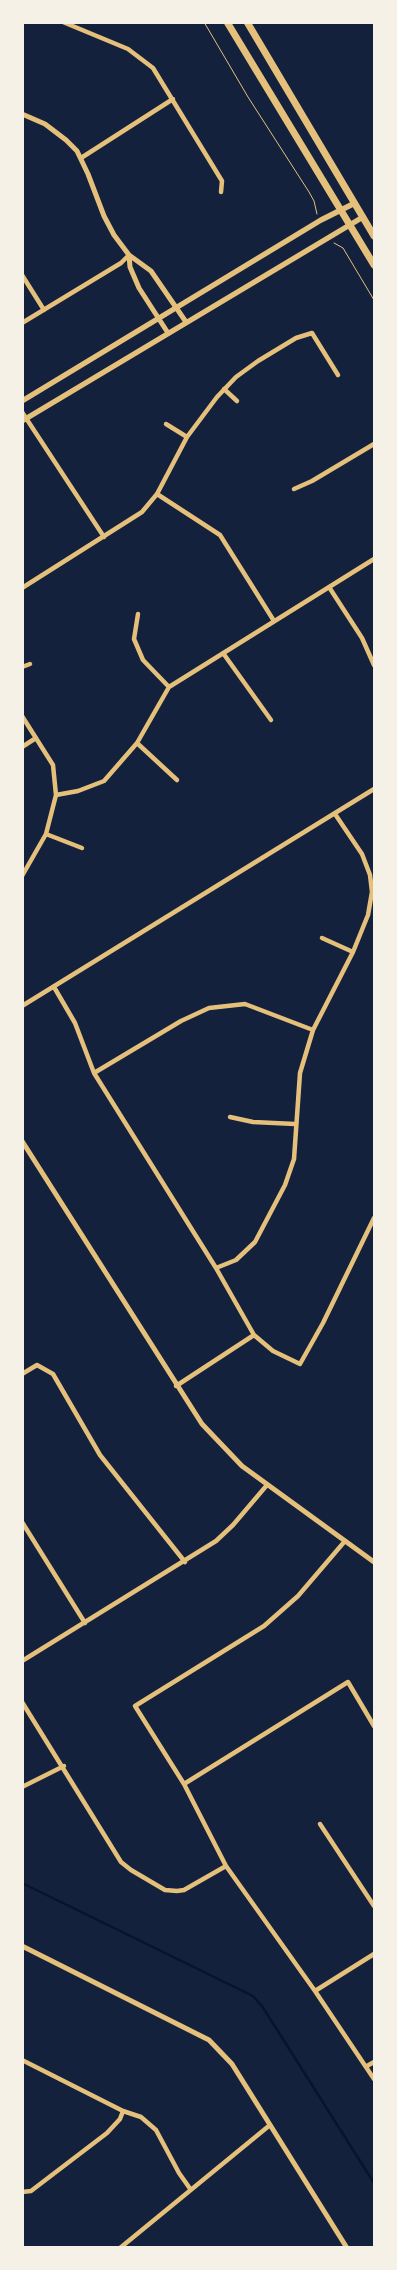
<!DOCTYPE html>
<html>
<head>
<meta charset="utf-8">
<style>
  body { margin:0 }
  #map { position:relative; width:397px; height:2270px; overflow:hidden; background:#14213d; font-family:"PT Sans",sans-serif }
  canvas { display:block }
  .frame { position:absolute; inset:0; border:24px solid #f6f1e7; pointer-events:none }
</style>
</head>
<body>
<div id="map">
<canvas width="397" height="2270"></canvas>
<div class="frame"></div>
</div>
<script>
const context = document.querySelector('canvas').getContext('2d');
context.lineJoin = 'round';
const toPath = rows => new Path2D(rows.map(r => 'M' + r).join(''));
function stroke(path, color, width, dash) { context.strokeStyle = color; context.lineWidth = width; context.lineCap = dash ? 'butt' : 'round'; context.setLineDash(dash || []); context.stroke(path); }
stroke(toPath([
  [22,1883,253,1996,262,2006,374,2183]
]), '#0b132b', 2.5);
stroke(toPath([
  [204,22,248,97,309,192,314,201,317,214],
  [334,243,343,248,374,300]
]), '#e5c07b', 1);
stroke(toPath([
  [63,22,128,49,153,68,222,181,221,192],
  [81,158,173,99],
  [22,275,44,310],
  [22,323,121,263,129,255],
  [224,389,237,401],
  [22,412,104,537],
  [166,424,187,437],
  [294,489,312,481,374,444],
  [157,494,220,535,274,621],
  [329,587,362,638,374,665],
  [22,588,142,512,157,494,187,437,217,397,236,377,258,361,296,338,312,333,338,375],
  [138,614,134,639,143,660,169,687],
  [223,653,271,720],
  [22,667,30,664],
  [22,716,53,765,56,795],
  [137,743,177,780],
  [22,747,36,738],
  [46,834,82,848],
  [22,876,46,834,56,795,78,791,104,781,137,743,169,687,374,559],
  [322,938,353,952],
  [54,987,75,1023,94,1073,216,1268,254,1335,273,1351,300,1364,323,1323,374,1218],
  [22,1006,374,789],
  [94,1073,181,1021,209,1008,245,1004,313,1030],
  [230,1117,253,1122,295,1124],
  [216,1268,236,1260,255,1242,285,1185,294,1159,300,1073,313,1030,353,952,368,915,372,892,370,875,362,854,335,814],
  [22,1374,37,1365,53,1374,100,1455,185,1562],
  [176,1386,254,1335],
  [22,1522,85,1623],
  [345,1541,298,1596,264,1626,135,1706,184,1784,226,1866,315,1991,374,2079],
  [22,1661,216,1541,233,1525,267,1485],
  [22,1702,121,1862,131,1870,165,1890,177,1891,184,1890,226,1866],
  [184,1784,348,1682,374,1726],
  [22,1787,64,1766],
  [320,1824,374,1906],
  [315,1991,374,1954],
  [22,2060,123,2111,141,2117,156,2130,179,2173,191,2190],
  [367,2066,374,2062],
  [22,2192,31,2191,107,2133,120,2119,123,2111],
  [120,2248,270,2125]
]), '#e5c07b', 4.5);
stroke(toPath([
  [22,114,45,124,66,140,77,151,88,174,104,216,114,235,129,255,151,271,186,322],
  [129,255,130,267,139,288,168,333],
  [22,1141,202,1424,242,1466,374,1562],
  [22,1946,209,2040,232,2064,347,2248]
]), '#e5c07b', 5);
stroke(toPath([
  [22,401,321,220,355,203],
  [22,421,363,217]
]), '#e5c07b', 5.5);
stroke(toPath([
  [227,22,374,265],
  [247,22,374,236]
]), '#e5c07b', 7);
</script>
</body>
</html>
